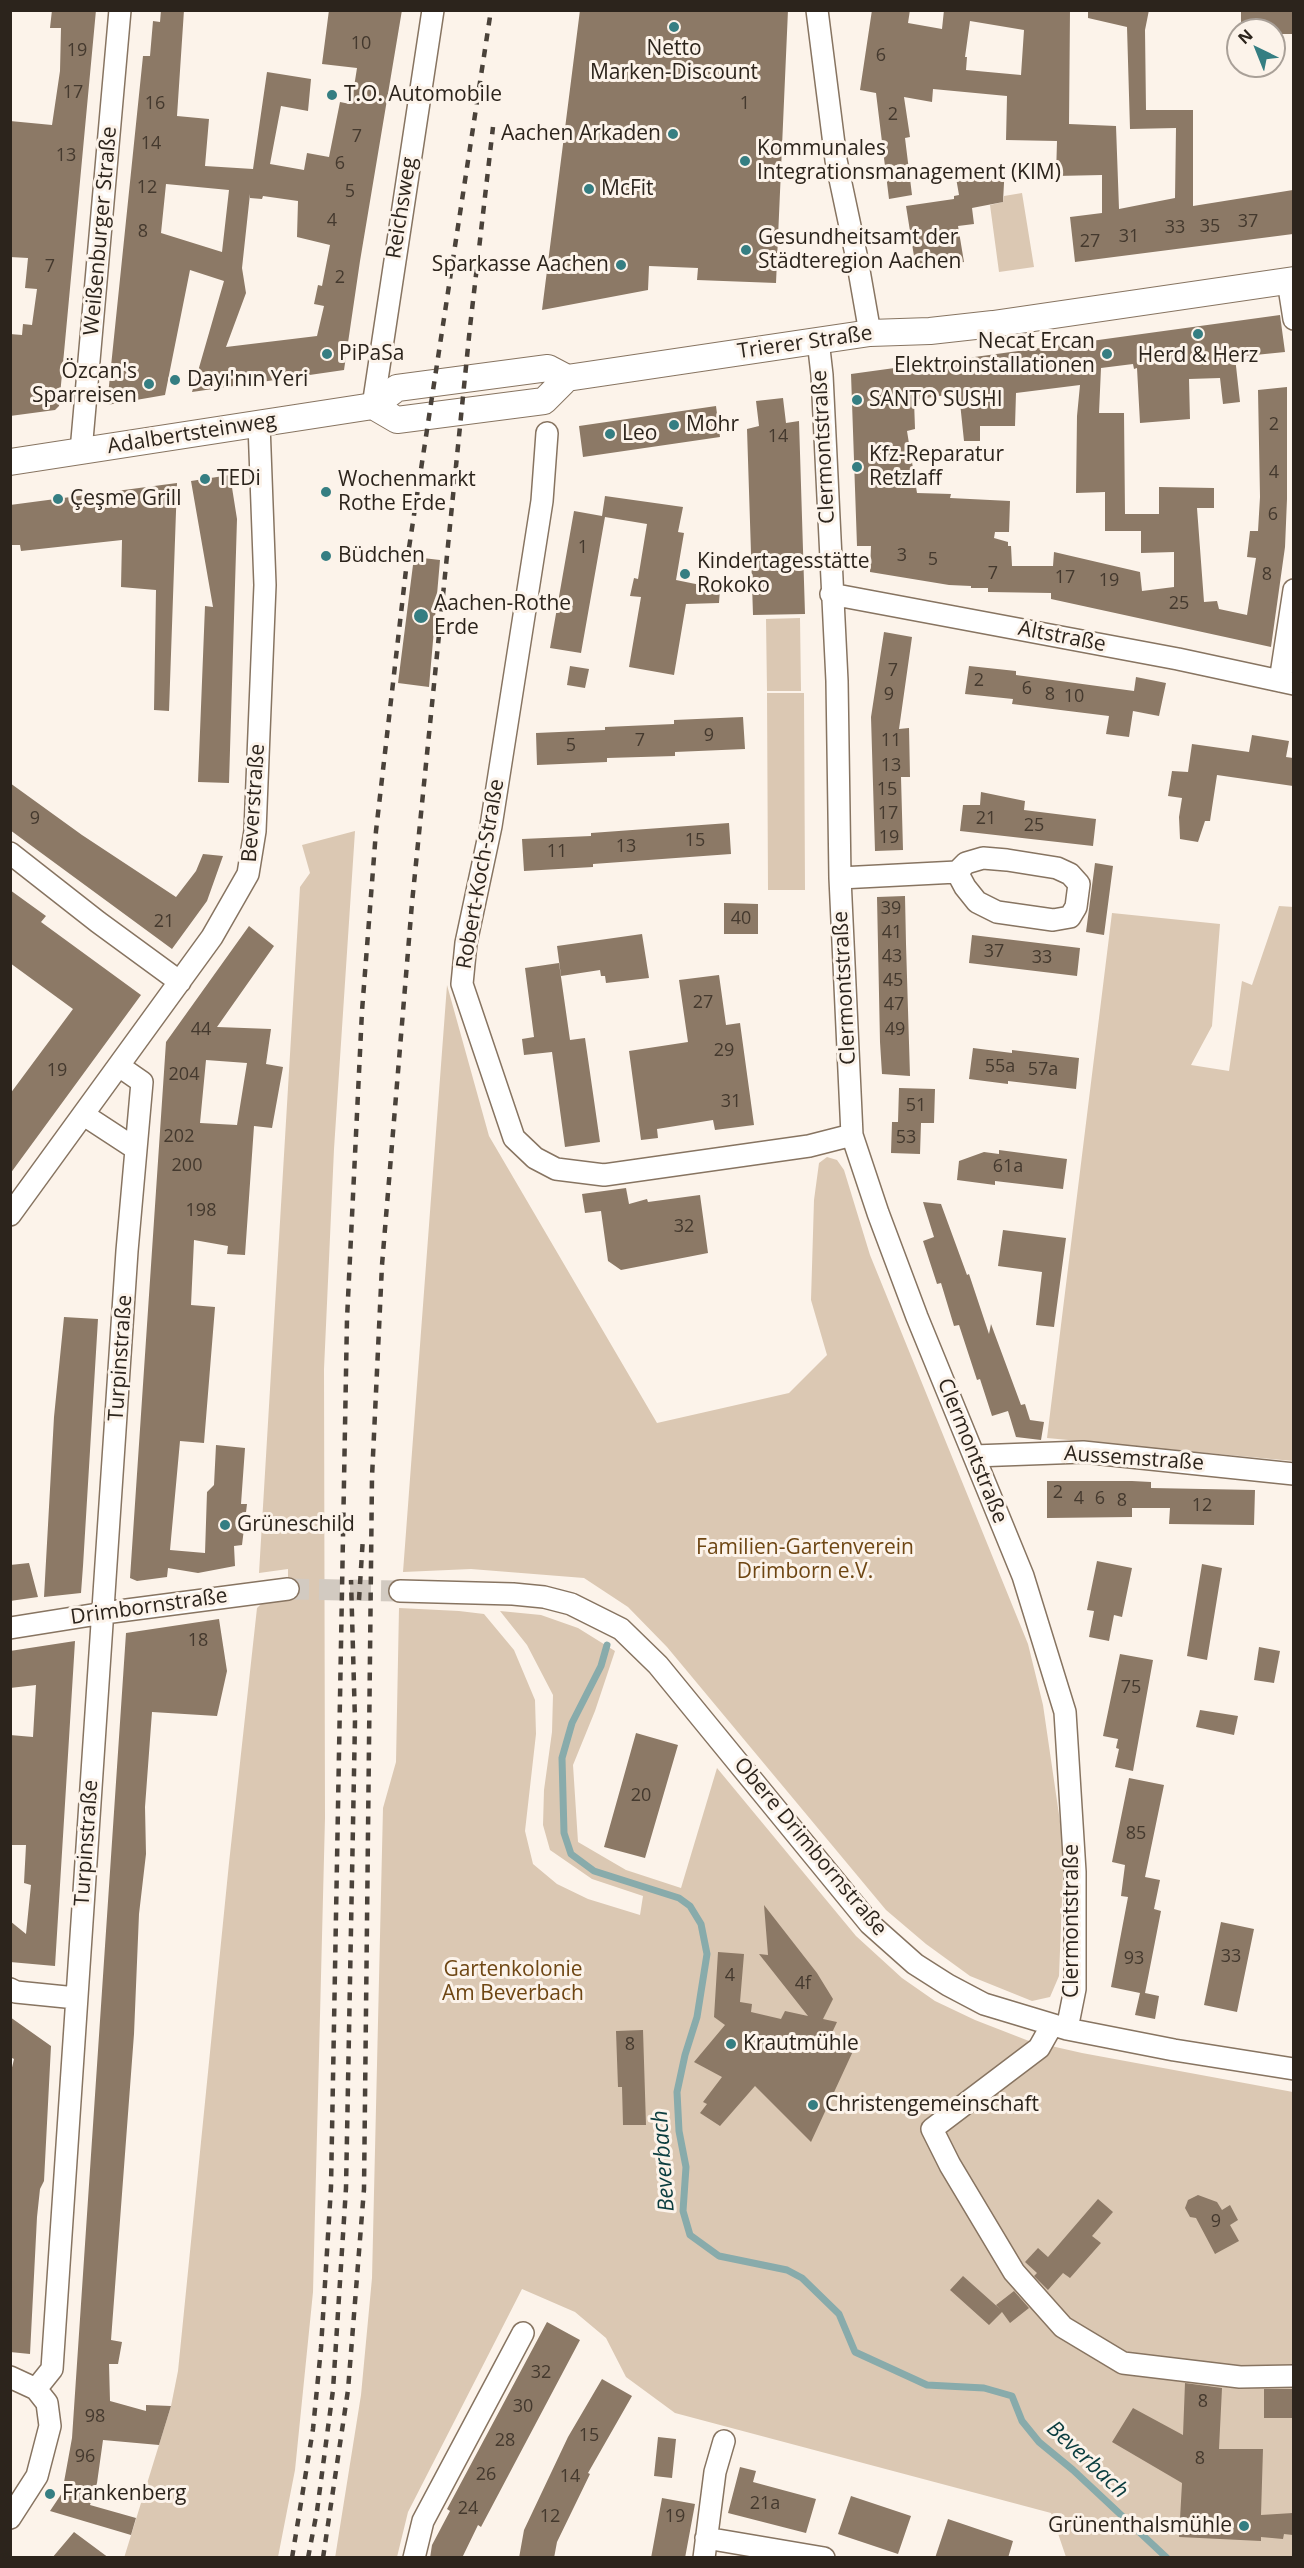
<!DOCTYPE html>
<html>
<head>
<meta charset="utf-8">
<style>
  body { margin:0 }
  #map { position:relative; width:1304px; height:2568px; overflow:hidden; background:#fcf3ea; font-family:"Open Sans",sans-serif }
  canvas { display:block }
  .frame { position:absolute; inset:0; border:12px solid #2c241c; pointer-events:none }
  .north { position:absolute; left:1226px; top:18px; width:60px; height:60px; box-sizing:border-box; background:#fcf3ea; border:2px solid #a9a098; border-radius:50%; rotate:317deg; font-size:16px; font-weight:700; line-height:24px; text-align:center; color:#2c241c }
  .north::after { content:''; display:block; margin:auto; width:21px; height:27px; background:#357e82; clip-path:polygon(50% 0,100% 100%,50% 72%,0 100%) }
</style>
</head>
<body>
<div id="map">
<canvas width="1304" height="2568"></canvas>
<div class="frame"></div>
<div class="north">N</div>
</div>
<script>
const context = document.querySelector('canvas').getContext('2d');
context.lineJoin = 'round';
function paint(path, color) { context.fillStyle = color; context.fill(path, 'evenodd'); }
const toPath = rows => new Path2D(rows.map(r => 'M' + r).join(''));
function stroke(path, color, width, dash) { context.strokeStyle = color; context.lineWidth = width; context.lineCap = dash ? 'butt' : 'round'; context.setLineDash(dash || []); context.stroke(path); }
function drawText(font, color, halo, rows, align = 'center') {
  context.font = font + ' "Open Sans",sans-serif'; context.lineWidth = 6; context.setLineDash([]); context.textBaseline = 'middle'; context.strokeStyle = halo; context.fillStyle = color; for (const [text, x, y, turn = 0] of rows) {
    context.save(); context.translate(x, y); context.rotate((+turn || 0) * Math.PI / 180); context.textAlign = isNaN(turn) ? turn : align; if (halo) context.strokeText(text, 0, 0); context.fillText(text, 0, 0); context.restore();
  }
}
paint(toPath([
  [1022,193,1034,267,999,272,990,205,1003,202,1004,196],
  [800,618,801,691,767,691,766,619],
  [767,693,804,693,805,890,768,890],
  [355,831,334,1149,324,1369,325,1818,313,2292,295,2470,278,2557,124,2558,171,2406,178,2371,229,1863,257,1608,264,1601,288,1600,288,1569,259,1573,300,887,310,873,302,845],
  [1279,906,1294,907,1293,1461,1047,1438,1112,913,1220,924,1212,1026,1191,1065,1229,1071,1242,981,1252,985],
  [447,985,489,1136,657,1423,789,1393,827,1355,811,1300,814,1200,819,1163,827,1157,837,1160,844,1170,870,1255,1028,1644,1043,1705,1064,1849,1059,1976,1050,1997,1032,2001,970,1976,926,1944,886,1910,667,1647,628,1607,584,1578,471,1569,403,1572],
  [399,1608,459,1611,484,1614,514,1650,535,1700,536,1734,525,1831,533,1864,557,1884,588,1899,640,1915,643,1896,592,1879,550,1850,543,1825,544,1790,552,1732,553,1695,527,1645,500,1611,541,1615,578,1628,615,1651,595,1711,573,1765,578,1842,626,1870,681,1888,717,1768,856,1936,902,1978,935,2001,975,2020,1029,2041,1082,2053,1293,2092,1293,2557,1066,2557,1051,2513,675,2413,626,2377,606,2338,575,2312,522,2289,408,2512,397,2557,335,2558,361,2395,372,2278,383,1808,396,1762]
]), '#dbc8b3');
stroke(toPath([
  [607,1645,601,1666,572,1723,562,1758,564,1833,571,1854,594,1871,679,1898,690,1906,701,1924,707,1954,697,2017,685,2055,677,2092,679,2131,686,2167,683,2211,690,2235,719,2256,787,2270,802,2278,839,2314,855,2352,927,2385,984,2388,1012,2396,1022,2421,1039,2442,1073,2470,1167,2558]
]), '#88abab', 7);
paint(toPath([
  [52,10,96,10,59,406,55,410,10,416,10,334,22,335,23,324,32,325,37,289,25,288,28,258,10,257,10,121,52,125,60,71,61,28,50,28],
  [161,10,184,10,177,116,209,119,205,166,253,169,267,72,311,79,308,111,281,106,270,164,304,170,307,153,329,157,340,102,350,104,354,87,357,68,322,64,329,10,402,10,360,261,344,370,192,392,224,281,190,270,165,395,107,405,143,56,150,56,153,21,160,22],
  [166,184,229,190,222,252,161,233],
  [250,194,250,198,262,199,263,196,298,201,297,237,330,245,322,286,318,285,314,304,324,306,317,336,226,347,246,293,242,268],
  [580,10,788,10,776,283,697,280,698,268,649,266,648,290,542,310],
  [872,10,910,10,908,23,942,29,944,10,1070,10,1069,124,1116,126,1119,209,1175,198,1176,128,1130,129,1127,27,1088,18,1088,10,1149,10,1145,30,1146,110,1193,110,1193,206,1293,190,1293,234,1075,262,1070,217,1102,213,1102,175,1056,176,1057,141,1006,140,1007,96,933,89,932,102,904,97,910,137,905,138,912,195,889,199,876,93,860,90],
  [970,21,1024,30,1021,75,966,70,967,57,965,57],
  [1241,10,1293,10,1293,34,1274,34,1274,30,1241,30],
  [1005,164,1003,202,972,208,974,224,958,226,964,262,916,269,906,206,954,199,954,196,959,195,955,172],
  [1280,315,1285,352,1235,357,1240,402,1223,404,1220,378,1189,379,1190,419,1140,423,1137,368,1134,369,1133,364,1101,368,1099,413,1124,413,1125,514,1159,514,1159,487,1214,488,1214,508,1197,508,1204,602,1217,601,1219,609,1247,615,1256,558,1247,557,1250,531,1258,531,1260,497,1258,390,1287,387,1287,499,1285,547,1271,647,1051,599,1051,593,988,592,988,588,971,588,971,586,949,585,870,572,871,546,857,546,851,374],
  [1080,385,1077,416,1076,493,1105,492,1105,531,1141,531,1141,553,1174,552,1174,587,1142,591,1140,572,1054,552,1053,566,1012,566,1011,546,1008,546,1008,542,994,538,995,532,1009,532,1010,501,950,498,951,494,917,493,907,431,915,429,914,400,959,393,964,441,980,441,980,426,1015,426,1016,393],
  [783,398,786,423,799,421,805,614,753,615,747,429,759,426,756,401],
  [716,406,720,437,583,457,579,426],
  [230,475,237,519,229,783,198,782,205,606,213,607,191,481],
  [177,483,169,711,154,710,156,590,121,587,122,540,21,551,20,545,10,545,10,505],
  [605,496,683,507,678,532,684,533,676,580,720,589,719,603,686,604,674,675,629,667,641,597,630,596,634,578,638,579,647,524,605,517,581,653,550,648,574,511,602,516],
  [414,557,440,560,429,687,398,683],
  [884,632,912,637,899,729,909,728,910,777,901,777,903,850,875,851,871,717],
  [570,666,589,669,585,688,567,685],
  [969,666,1016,671,1016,675,1134,691,1136,677,1166,683,1159,716,1133,711,1129,737,1106,734,1109,716,1012,704,1013,699,965,694],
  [743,717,745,749,675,752,675,756,607,758,607,762,537,765,536,733,605,730,605,727,674,724,674,720],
  [1252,735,1289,741,1286,757,1293,758,1293,786,1217,775,1210,821,1205,821,1198,842,1180,839,1179,817,1182,798,1168,796,1172,771,1188,772,1192,744,1249,752],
  [10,783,82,835,176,897,196,871,203,854,223,856,207,901,172,949,10,830],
  [981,792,1025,801,1024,810,1096,819,1093,846,960,831,963,805,980,805],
  [729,823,731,854,593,864,593,867,524,871,522,839,591,836,591,833],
  [1095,863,1113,866,1104,935,1086,932],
  [10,890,46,916,41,922,141,995,10,1174,10,1094,73,1009,10,963],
  [905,896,906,944,910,1076,882,1074,880,1042,877,897],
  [724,903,758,904,758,934,724,934],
  [249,926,274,946,217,1027,271,1029,266,1064,283,1067,272,1128,254,1126,245,1255,227,1254,228,1246,194,1240,191,1305,215,1307,204,1443,180,1441,170,1550,205,1553,207,1492,214,1485,216,1445,245,1448,241,1504,247,1504,242,1545,234,1546,235,1566,198,1573,168,1568,167,1577,137,1581,130,1578,166,1042],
  [206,1060,247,1063,237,1125,200,1123],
  [642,934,649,978,606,983,605,976,601,976,600,970,561,976,557,946],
  [972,935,1080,948,1077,976,969,963],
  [559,963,570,1040,585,1038,600,1142,565,1147,552,1052,524,1055,522,1039,534,1037,525,968],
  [719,975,726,1025,740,1023,754,1125,715,1130,713,1120,657,1129,658,1138,641,1140,629,1051,688,1042,679,980],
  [973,1048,1012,1053,1012,1050,1079,1058,1076,1089,1008,1081,1008,1084,969,1079],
  [899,1088,935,1089,934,1123,921,1123,920,1154,891,1153,892,1122,898,1122],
  [999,1150,1067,1159,1063,1189,995,1181,995,1185,957,1180,959,1161,984,1152,999,1154],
  [626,1188,629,1204,647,1199,648,1202,700,1195,708,1253,621,1270,608,1261,601,1211,585,1213,582,1194],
  [923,1202,941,1204,967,1275,969,1274,989,1334,991,1324,1021,1405,1025,1404,1030,1420,1044,1422,1041,1440,1016,1437,1008,1411,992,1416,980,1379,977,1380,959,1325,954,1326,941,1283,937,1284,923,1241,934,1237],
  [1003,1230,1066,1238,1054,1327,1036,1325,1042,1272,998,1266],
  [64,1317,98,1319,83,1566,81,1593,44,1597,54,1417],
  [1047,1481,1132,1481,1151,1482,1151,1488,1255,1490,1254,1525,1169,1524,1170,1508,1132,1508,1132,1517,1047,1518],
  [1097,1561,1132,1568,1122,1617,1114,1615,1109,1641,1089,1637,1094,1611,1087,1610],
  [29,1563,38,1597,10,1601,10,1565],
  [1202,1564,1222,1568,1207,1660,1187,1656],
  [219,1619,227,1671,217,1716,152,1712,145,1807,146,1854,139,1914,134,2034,111,2340,122,2342,118,2364,109,2364,110,2401,146,2411,146,2405,171,2406,159,2445,103,2440,97,2483,90,2505,136,2518,131,2535,50,2511,62,2493,72,2438,126,1633],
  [75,1641,55,1966,10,1962,10,1921,26,1934,31,1885,24,1883,26,1845,10,1845,10,1735,33,1737,36,1685,10,1688,10,1651],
  [1259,1647,1280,1651,1274,1683,1254,1680],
  [1120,1654,1153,1660,1133,1771,1115,1767,1119,1749,1116,1748,1118,1739,1103,1736],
  [1200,1710,1238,1716,1234,1735,1196,1727],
  [636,1733,678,1745,645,1858,604,1847],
  [1129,1778,1164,1785,1145,1877,1160,1880,1154,1909,1161,1911,1145,1993,1159,1996,1155,2019,1135,2015,1140,1993,1111,1987,1128,1897,1121,1896,1125,1865,1112,1862],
  [764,1905,817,1973,833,1999,823,2019,837,2022,830,2037,854,2049,811,2142,755,2086,720,2126,700,2113,707,2104,703,2102,722,2077,694,2062,725,2025,714,2017,718,1952,744,1954,740,2002,752,2004,751,2012,781,2019,785,2011,808,2016,759,1954,768,1955],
  [1221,1922,1254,1929,1237,2012,1204,2005],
  [10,2017,51,2046,44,2181,40,2189,37,2217,30,2354,10,2352,10,2076,14,2059,10,2057],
  [643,2030,646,2125,623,2125,622,2087,618,2087,616,2031],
  [1198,2195,1217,2202,1222,2210,1230,2205,1238,2220,1230,2225,1239,2241,1215,2254,1196,2218,1190,2217,1185,2208,1188,2200],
  [1098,2199,1113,2212,1092,2236,1101,2243,1070,2278,1063,2273,1048,2290,1034,2276,1037,2273,1025,2262,1038,2248,1048,2257],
  [963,2276,1000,2309,996,2305,1014,2291,1029,2308,1010,2323,1002,2312,989,2325,950,2290],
  [547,2322,580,2340,481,2527,478,2525,462,2558,430,2558,432,2545,450,2511,447,2509],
  [602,2379,632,2396,588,2473,590,2474,557,2542,554,2558,519,2558,524,2530,568,2437],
  [1185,2383,1222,2388,1219,2449,1263,2449,1261,2515,1293,2513,1293,2535,1284,2534,1283,2539,1261,2537,1261,2541,1179,2537,1182,2483,1112,2442,1133,2408,1183,2435],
  [1264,2389,1293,2389,1293,2418,1264,2418],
  [658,2437,676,2439,672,2478,654,2476],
  [740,2467,756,2471,753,2482,816,2499,806,2533,728,2513],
  [851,2496,911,2516,898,2554,838,2534],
  [662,2498,695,2504,685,2558,651,2558],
  [948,2519,1013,2541,1008,2558,935,2558],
  [74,2532,109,2558,52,2558]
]), '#8c7966');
stroke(toPath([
  [288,1589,400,1591]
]), '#d2cac1', 21, [21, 10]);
const minor = toPath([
  [817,10,836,160,857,259,870,333],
  [1288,281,1294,319],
  [818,340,822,375,837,681,840,878,852,1135,878,1213,917,1317,1023,1576,1065,1712,1075,1872,1075,1989,1067,2029],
  [373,406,433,10],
  [547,433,542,501,491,826,466,943,462,984,514,1138,535,1158,556,1169,604,1175,809,1146,852,1135],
  [81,451,120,10],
  [831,594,1178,659,1294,684],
  [1280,681,1294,590],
  [10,853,98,922,180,982],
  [840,878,957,872,966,863,983,858,1007,860,1057,868,1070,874,1079,884,1076,907,1070,917,1053,920,997,912,977,902,965,887,957,872],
  [84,1115,136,1149],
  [10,1215,212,937,248,874,255,831,265,585,259,424],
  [974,1456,1083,1452,1294,1474],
  [400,1591,513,1594,544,1597,571,1604,621,1629,658,1665,870,1924,915,1964,948,1985,984,2004,1067,2029,1174,2050,1294,2069],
  [10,1628,104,1613,288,1589],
  [10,1989,16,1992,76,1998],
  [1052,2025,1039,2048,932,2129,950,2165,1014,2272,1063,2327,1123,2363,1240,2377,1294,2376],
  [10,2377,36,2389,47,2403,50,2426,37,2476,10,2518],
  [36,2389,52,2369,127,1251,142,1082,119,1066],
  [706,2538,824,2558],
  [414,2558,423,2521,523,2333],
  [704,2558,715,2472,724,2441]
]);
const major = toPath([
  [567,378,870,333,930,331,993,324,1294,280],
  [373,406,397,420,544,401,567,378],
  [10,462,373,406,397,388,548,368,567,378]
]);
stroke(minor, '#877461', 24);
stroke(major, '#877461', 28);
stroke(minor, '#fff', 21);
stroke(major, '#fff', 26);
stroke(toPath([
  [359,1600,363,1537],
  [292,2558,313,2429,321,2348,331,2187,347,1319,362,1011,376,831,407,561,491,10],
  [308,2558,317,2511,333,2390,346,2188,355,1721,351,1580],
  [323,2558,348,2390,364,2189,372,1477,382,1265,412,903,470,327,493,127]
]), '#4a423a', 4.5, [8, 8]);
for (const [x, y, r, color] of [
  [674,27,6,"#357e82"],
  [332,95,6,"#357e82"],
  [673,134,6,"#357e82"],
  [745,161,6,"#357e82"],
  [589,189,6,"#357e82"],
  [746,250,6,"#357e82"],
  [621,265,6,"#357e82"],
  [1198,334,6,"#357e82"],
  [327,354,6,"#357e82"],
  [1107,354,6,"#357e82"],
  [175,380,6,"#357e82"],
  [149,384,6,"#357e82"],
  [857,400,6,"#357e82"],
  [674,425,6,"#357e82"],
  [610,434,6,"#357e82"],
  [857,467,6,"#357e82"],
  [205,479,6,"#357e82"],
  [326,492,6,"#357e82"],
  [58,499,6,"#357e82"],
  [326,556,6,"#357e82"],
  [685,574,6,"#357e82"],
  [421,616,8,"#357e82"],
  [225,1525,6,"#357e82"],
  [731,2044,6,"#357e82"],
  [813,2105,6,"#357e82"],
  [50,2494,6,"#357e82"],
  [1244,2526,6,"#357e82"]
]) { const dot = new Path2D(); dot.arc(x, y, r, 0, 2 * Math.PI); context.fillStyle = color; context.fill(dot); stroke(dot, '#fcf3ea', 2); }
drawText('18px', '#44392e', null, [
  ["10",361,44],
  ["19",77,51],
  ["6",881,56],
  ["17",73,93],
  ["16",155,104],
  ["1",745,104],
  ["2",893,115],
  ["7",357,137],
  ["14",151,144],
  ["13",66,156],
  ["6",340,164],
  ["12",147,188],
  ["5",350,192],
  ["4",332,221],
  ["37",1248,222],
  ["35",1210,227],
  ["33",1175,228],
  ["8",143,232],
  ["31",1129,237],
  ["27",1090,242],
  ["7",50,267],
  ["2",340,278],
  ["2",1274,425],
  ["14",778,437],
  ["4",1274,473],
  ["6",1273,515],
  ["1",583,548],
  ["3",902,556],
  ["5",933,560],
  ["7",993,574],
  ["8",1267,575],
  ["17",1065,578],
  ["19",1109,581],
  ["25",1179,604],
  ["7",893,671],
  ["2",979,681],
  ["6",1027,689],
  ["9",889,695],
  ["8",1050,695],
  ["10",1074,697],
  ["9",709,736],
  ["7",640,741],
  ["11",891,741],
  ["5",571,746],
  ["13",891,766],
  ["15",887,790],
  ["17",888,814],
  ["9",35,819],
  ["21",986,819],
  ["25",1034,826],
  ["19",889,838],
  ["15",695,841],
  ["13",626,847],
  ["11",557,852],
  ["39",891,909],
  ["40",741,919],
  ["21",164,922],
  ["41",892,933],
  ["37",994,952],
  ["43",892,957],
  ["33",1042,958],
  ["45",893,981],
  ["27",703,1003],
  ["47",894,1005],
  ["44",201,1030],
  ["49",895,1030],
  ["29",724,1051],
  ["55a",1000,1067],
  ["57a",1043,1070],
  ["19",57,1071],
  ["204",184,1075],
  ["31",731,1102],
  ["51",916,1106],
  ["202",179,1137],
  ["53",906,1138],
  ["200",187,1166],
  ["61a",1008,1167],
  ["198",201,1211],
  ["32",684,1227],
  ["2",1058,1493],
  ["4",1079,1499],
  ["6",1100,1499],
  ["8",1122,1501],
  ["12",1202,1506],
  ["18",198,1641],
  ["75",1131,1688],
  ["20",641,1796],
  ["85",1136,1834],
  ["33",1231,1957],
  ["93",1134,1959],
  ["4",730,1976],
  ["4f",803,1984],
  ["8",630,2045],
  ["9",1216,2222],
  ["32",541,2373],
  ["8",1203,2402],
  ["30",523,2407],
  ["98",95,2417],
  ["15",589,2436],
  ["28",505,2441],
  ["96",85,2457],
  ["8",1200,2459],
  ["26",486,2475],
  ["14",570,2477],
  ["21a",765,2504],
  ["24",468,2509],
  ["12",550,2517],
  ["19",675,2517]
]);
drawText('21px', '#2c241c', '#fcf3ea', [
  ["Netto",674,49,"center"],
  ["Marken-Discount",674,73,"center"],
  ["T.O. Automobile",344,95],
  ["Aachen Arkaden",661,134,"right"],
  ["Kommunales",757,149],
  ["Integrationsmanagement (KIM)",757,173],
  ["McFit",601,189],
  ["Gesundheitsamt der",758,238],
  ["Städteregion Aachen",758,262],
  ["Sparkasse Aachen",609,265,"right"],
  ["Necat Ercan",1095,342,"right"],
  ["Elektroinstallationen",1095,366,"right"],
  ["PiPaSa",339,354],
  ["Herd & Herz",1198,356,"center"],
  ["Özcan's",137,372,"right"],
  ["Sparreisen",137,396,"right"],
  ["Dayı'nın Yeri",187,380],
  ["SANTO SUSHI",869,400],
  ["Mohr",686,425],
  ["Leo",622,434],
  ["Kfz-Reparatur",869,455],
  ["Retzlaff",869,479],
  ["TEDi",217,479],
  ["Wochenmarkt",338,480],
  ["Rothe Erde",338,504],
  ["Çeşme Grill",70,499],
  ["Büdchen",338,556],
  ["Kindertagesstätte",697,562],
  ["Rokoko",697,586],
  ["Aachen-Rothe",434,604],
  ["Erde",434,628],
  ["Grüneschild",237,1525],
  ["Krautmühle",743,2044],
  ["Christengemeinschaft",825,2105],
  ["Frankenberg",62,2494],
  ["Grünenthalsmühle",1232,2526,"right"]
], 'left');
drawText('21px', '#2c241c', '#fcf3ea', [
  ["Reichsweg",402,208,-81],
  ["Weißenburger Straße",101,231,-85],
  ["Trierer Straße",805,343,-8],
  ["Adalbertsteinweg",192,434,-9],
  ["Clermontstraße",824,447,-93],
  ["Altstraße",1062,637,11],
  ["Beverstraße",254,803,-86],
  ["Robert-Koch-Straße",481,874,-80],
  ["Clermontstraße",845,988,-93],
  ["Turpinstraße",121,1358,-86],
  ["Clermontstraße",972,1451,68],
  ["Aussemstraße",1134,1459,4],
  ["Drimbornstraße",149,1607,-8],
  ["Turpinstraße",87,1843,-86],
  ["Obere Drimbornstraße",810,1847,50],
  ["Clermontstraße",1072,1921,-90]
]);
drawText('21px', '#6e4613', '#fcf3ea', [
  ["Familien-Gartenverein",805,1548],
  ["Drimborn e.V.",805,1572],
  ["Gartenkolonie",513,1970],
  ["Am Beverbach",513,1994]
]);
drawText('italic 22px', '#0a3d3f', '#fcf3ea', [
  ["Beverbach",664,2161,-94],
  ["Beverbach",1087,2460,43]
]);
</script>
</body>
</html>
